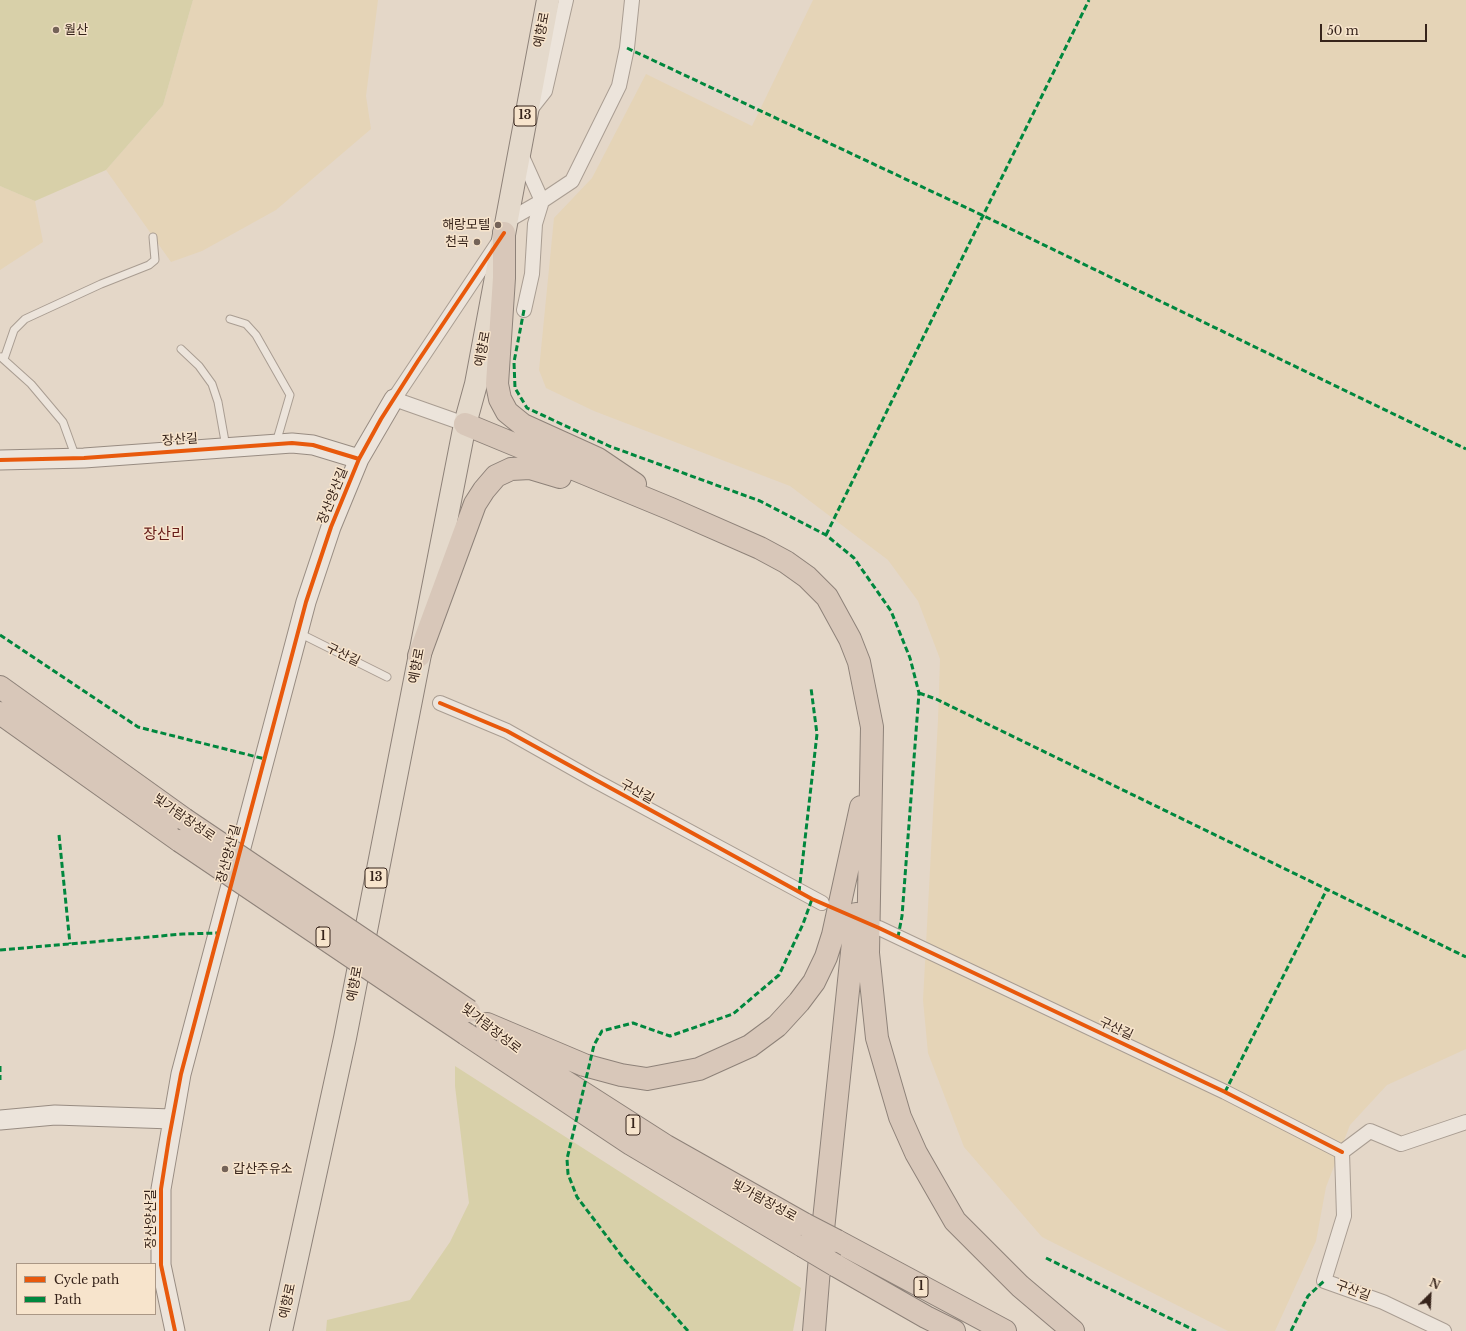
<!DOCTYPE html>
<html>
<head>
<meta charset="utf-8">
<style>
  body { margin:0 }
  #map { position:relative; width:1466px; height:1331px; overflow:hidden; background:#e4d7c8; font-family:"Libre Baskerville",serif }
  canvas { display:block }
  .legend { position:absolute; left:16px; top:1263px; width:140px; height:52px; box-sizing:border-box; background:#f7e4cc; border:1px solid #aa9785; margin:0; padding:5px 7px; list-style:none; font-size:12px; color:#37241b }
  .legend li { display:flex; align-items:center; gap:8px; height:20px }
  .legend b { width:20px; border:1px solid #aa9785 }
  .north { position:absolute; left:1410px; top:1275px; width:40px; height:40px; -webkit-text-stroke:3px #f7e4cc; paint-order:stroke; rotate:24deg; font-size:11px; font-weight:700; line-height:16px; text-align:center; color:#37241b }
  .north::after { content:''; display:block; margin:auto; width:14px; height:18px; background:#37241b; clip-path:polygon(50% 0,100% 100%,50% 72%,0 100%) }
  .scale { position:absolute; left:1320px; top:24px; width:107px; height:18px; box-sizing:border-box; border:2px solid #37241b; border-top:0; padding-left:5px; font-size:12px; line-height:14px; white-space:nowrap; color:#37241b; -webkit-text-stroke:3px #f7e4cc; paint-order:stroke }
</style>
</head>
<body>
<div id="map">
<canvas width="1466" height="1331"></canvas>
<ul class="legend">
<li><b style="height:5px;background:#e8590c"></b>Cycle path</li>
<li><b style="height:5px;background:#00873e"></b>Path</li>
</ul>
<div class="north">N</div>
<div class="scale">50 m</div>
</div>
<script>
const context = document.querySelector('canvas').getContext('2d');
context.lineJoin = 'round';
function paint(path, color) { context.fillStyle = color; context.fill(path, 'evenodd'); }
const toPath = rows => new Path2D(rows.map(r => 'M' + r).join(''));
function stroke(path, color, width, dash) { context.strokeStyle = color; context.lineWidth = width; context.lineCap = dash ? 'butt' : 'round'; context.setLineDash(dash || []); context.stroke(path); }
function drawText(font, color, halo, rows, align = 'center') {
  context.font = font + ' "Libre Baskerville","Noto Sans KR",serif'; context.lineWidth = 3; context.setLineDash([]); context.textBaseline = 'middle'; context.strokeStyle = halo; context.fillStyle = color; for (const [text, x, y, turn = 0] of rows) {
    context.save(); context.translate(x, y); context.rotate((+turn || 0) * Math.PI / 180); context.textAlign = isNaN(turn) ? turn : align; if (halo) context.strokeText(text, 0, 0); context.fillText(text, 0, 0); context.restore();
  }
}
paint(toPath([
  [193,0,378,0,366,96,371,129,276,210,202,251,171,262,106,170,163,105],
  [813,0,1466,0,1466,1049,1387,1085,1350,1125,1326,1187,1316,1241,1275,1331,1228,1331,1042,1237,964,1147,928,1053,923,1000,938,720,940,659,918,601,888,560,790,486,594,411,546,388,539,370,554,218,592,178,646,74,752,126],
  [0,186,35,201,43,242,0,270]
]), '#e5d4b7');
paint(toPath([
  [0,0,193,0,163,105,106,170,35,201,0,186],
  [455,1066,801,1288,793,1331,326,1331,327,1320,410,1300,450,1242,469,1203,455,1086]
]), '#d8d0a9');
const lane = toPath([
  [230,319,246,324,256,335,290,395,276,443],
  [181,349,199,366,212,384,218,402,226,447],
  [1,357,31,384,63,422,76,458],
  [4,359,14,330,25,319,101,284,149,265,155,260,153,237],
  [299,633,387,677]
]);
const street = toPath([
  [530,110,545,91,566,0],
  [507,221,542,201,520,152],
  [524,310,532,274,535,224,542,201,572,181,619,86,627,48,632,0],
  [465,424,394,399,500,240],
  [440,703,507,731,592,779,822,903],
  [879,928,1225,1092,1342,1152],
  [1342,1152,1344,1216,1324,1281,1383,1302,1444,1331],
  [1342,1152,1370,1131,1401,1144,1466,1122]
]);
const secondary = toPath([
  [0,460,84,458,292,443,313,445,359,459],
  [0,1120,55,1115,172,1119],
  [175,1331,161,1265,161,1189,181,1074,306,602,331,527,359,459,394,399]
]);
const primary = toPath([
  [281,1331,345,1038,465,424,476,384,548,0]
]);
const highway = toPath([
  [504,233,504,278,497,384,500,399,507,412,523,425,598,459,635,484],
  [465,424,671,509,760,548,786,562,807,577,827,597,850,639,859,662,872,727,868,953,877,1038,900,1117,916,1153,955,1221,1020,1286,1073,1331],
  [419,656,475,504,484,490,496,476,511,469,530,468,560,477],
  [0,687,184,819],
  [0,713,180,841],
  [487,1024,584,1065,621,1075,647,1079,699,1069,750,1046,777,1026,799,1002,814,982,826,957,833,935,861,807],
  [466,1034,631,1144,803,1246],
  [508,1041,527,1057,666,1146,806,1225],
  [837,1241,1005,1331],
  [835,1265,926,1317,954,1331],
  [814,1331,819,1268,856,914]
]);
stroke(lane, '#a99d92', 9);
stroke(street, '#a99d92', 16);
stroke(secondary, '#988c82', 21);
stroke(primary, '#8e8279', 24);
stroke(highway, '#8e8279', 24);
stroke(lane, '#ece4db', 7);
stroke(street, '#ece4db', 14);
stroke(secondary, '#ece4db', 19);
stroke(primary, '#e4d9cb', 22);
stroke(highway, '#d8c7b9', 22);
const highwayBridge = toPath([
  [184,819,469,1011],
  [180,841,466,1034],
  [806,1225,837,1241],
  [803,1246,835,1265]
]);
stroke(highwayBridge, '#8e8279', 24, []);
stroke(highwayBridge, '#d8c7b9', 22);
stroke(toPath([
  [627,48,984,216,1466,449],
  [524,310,514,362,515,388,527,408,609,446,760,501,826,535,854,558,891,611,910,658,919,693,902,916,898,937],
  [826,535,1089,0],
  [0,635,138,727,265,759],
  [919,693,936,699,1466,957],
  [59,835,70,944],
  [799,892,817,734,811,688],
  [0,950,183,934,219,933],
  [0,1066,0,1080],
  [1225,1092,1327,889],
  [1046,1258,1196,1331],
  [688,1331,624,1259,577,1197,568,1174,567,1159,594,1045,602,1031,633,1023,670,1036,733,1014,779,975,803,924,812,899],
  [1291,1331,1308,1296,1324,1281]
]), '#00873e', 3, [6, 3]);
stroke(toPath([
  [0,460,84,458,292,443,313,445,359,459],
  [440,703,507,731,812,899,879,928,1225,1092,1342,1152],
  [175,1331,161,1265,161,1189,169,1138,181,1074,306,602,331,527,359,459,381,419,418,361,504,233]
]), '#e8590c', 4);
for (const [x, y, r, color] of [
  [56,30,4,"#746358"],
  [498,225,4,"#746358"],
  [477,242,4,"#746358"],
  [225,1169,4,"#746358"]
]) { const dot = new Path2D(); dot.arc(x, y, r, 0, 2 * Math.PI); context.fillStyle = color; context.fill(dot); stroke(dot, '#f7e4cc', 1.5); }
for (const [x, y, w] of [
  [525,116,22],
  [376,878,22],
  [323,937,14],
  [633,1125,14],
  [921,1287,14]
]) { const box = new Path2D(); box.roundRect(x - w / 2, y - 10, w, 20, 3); context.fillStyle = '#f7e4cc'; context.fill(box); stroke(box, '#37241b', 1); }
drawText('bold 12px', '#37241b', null, [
  ["13",525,116],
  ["13",376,878],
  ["1",323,937],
  ["1",633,1125],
  ["1",921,1287]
]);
drawText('13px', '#37241b', '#f7e4cc', [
  ["월산",64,30],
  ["해랑모텔",490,225,"right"],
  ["천곡",469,242,"right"],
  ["갑산주유소",233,1169]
], 'left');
drawText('13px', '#37241b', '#f7e4cc', [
  ["예향로",542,30,-79],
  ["예향로",483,349,-79],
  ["장산길",180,440,-4],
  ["장산양산길",333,496,-68],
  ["구산길",343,655,26],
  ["예향로",417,666,-79],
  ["구산길",637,792,29],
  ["빛가람장성로",184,818,35],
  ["장산양산길",229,854,-75],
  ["예향로",355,984,-79],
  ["빛가람장성로",491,1029,38],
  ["구산길",1116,1029,25],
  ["빛가람장성로",764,1201,29],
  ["장산양산길",151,1219,-90],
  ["구산길",1353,1291,20],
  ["예향로",288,1301,-78]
]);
drawText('15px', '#661b18', '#f7e4cc', [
  ["장산리",164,535]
]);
</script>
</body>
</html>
